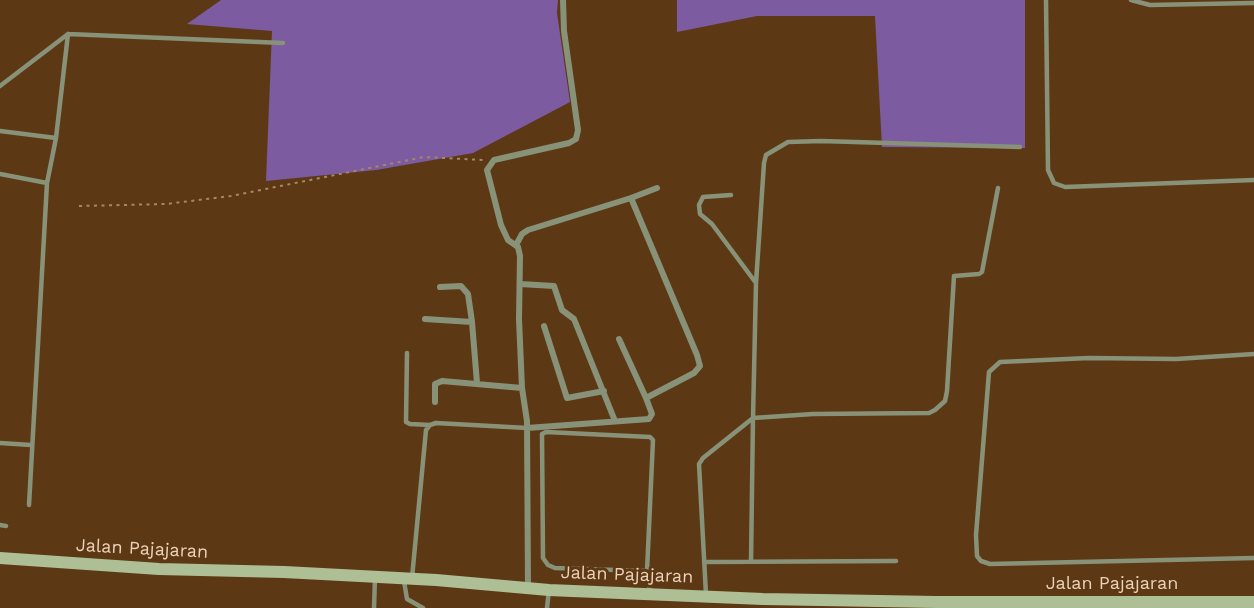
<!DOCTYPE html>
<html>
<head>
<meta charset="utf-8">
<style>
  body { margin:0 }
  canvas { display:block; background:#5c3914 }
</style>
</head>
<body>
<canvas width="1254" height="608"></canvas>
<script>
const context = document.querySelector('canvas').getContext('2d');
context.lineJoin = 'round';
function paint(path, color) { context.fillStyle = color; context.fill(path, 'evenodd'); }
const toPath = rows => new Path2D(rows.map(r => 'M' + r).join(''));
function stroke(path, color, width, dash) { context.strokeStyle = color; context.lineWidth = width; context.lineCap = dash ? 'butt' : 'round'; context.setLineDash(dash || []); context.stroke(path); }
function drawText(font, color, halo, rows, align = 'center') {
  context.font = font + ' "Work Sans",sans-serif'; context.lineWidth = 6; context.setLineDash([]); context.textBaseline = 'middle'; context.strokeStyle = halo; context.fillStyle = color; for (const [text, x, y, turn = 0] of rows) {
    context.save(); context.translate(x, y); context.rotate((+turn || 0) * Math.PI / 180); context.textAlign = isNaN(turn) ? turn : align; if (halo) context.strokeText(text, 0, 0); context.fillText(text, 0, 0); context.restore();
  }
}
paint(toPath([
  [221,0,558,0,557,13,570,102,473,153,376,170,266,181,272,31,187,24],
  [677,0,1025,0,1025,148,882,147,875,16,757,16,677,32]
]), '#7c5ba1');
stroke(toPath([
  [79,206,166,204,231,196,424,157,483,160]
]), '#a68769', 2, [3, 4.5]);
stroke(toPath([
  [1046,0,1048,170,1054,183,1065,187,1254,180],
  [1131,0,1150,5,1254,3],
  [0,86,68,34],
  [0,131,56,138,68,34,283,43],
  [0,174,47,183],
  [731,195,703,197,699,205,700,214,712,224,756,283],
  [407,353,406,422,410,424,430,425],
  [1254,354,1176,359,1089,358,1000,362,989,372,976,535,977,556,981,561,990,564,1254,558],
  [0,443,31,445],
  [29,505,47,183,56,138],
  [0,525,6,526],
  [704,562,896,561],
  [751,562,753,418,813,414,929,413,935,410,945,401,947,391,954,276,979,274,982,272,998,188],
  [647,571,555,568,548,565,543,558,542,434,546,432,650,437,653,440,647,571,650,592],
  [412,578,426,430,430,425,436,423,527,428],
  [404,581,407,599,423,608],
  [706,595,699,464,703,458,753,418,756,283,764,163,766,155,788,142,821,141,1020,147],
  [374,608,375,578],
  [547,608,549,590]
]), '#889278', 4.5);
stroke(toPath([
  [516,245,522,234,528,230,631,198,657,188],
  [520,284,554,286,562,310,574,319,615,421],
  [440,287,461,286,468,294,472,322,477,383],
  [425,319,472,322],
  [544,326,567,398,604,391],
  [619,339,646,398],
  [435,402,435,384,442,381,522,388],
  [527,428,649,419,652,414,646,398,694,373,700,366,697,355,631,198],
  [528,587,527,421,522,388,519,319,520,256,518,247,508,240,501,225,487,170,494,160,569,143,576,139,578,130,564,31,563,0]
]), '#889278', 6);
stroke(toPath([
  [0,558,159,569,284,572,436,580,549,590,763,599,936,602,1254,602]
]), '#afbf95', 12);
drawText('18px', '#ecd1b9', '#5c3914', [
  ["Jalan Pajajaran",142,549,3],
  ["Jalan Pajajaran",627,575,2],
  ["Jalan Pajajaran",1112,584]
]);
</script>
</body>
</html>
